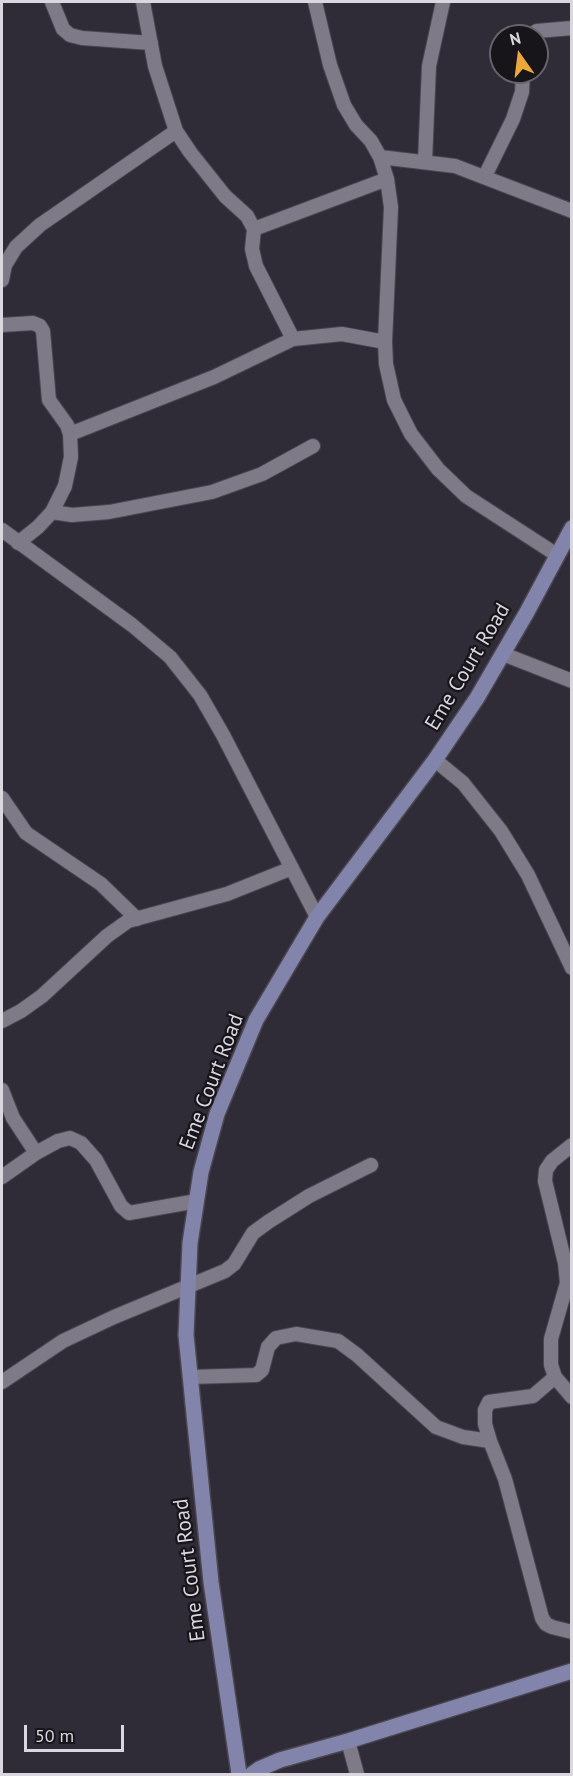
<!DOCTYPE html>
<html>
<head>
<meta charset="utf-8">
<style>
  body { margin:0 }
  #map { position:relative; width:573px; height:1776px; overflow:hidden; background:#2f2b37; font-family:"PT Sans",sans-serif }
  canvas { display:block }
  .frame { position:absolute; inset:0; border:3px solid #dad7df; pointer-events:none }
  .north { position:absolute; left:489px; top:24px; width:60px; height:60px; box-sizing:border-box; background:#17151a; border:2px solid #656369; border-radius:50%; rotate:346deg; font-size:16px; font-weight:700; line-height:24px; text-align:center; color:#dad7df }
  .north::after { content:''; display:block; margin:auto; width:21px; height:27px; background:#eca93a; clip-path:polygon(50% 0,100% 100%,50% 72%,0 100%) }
  .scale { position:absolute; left:24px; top:1725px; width:100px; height:27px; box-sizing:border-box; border:3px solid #dad7df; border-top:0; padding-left:8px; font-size:18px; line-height:21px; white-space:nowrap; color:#dad7df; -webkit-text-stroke:4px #17151a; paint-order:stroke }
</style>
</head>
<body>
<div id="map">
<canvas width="573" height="1776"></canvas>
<div class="frame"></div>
<div class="north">N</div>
<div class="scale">50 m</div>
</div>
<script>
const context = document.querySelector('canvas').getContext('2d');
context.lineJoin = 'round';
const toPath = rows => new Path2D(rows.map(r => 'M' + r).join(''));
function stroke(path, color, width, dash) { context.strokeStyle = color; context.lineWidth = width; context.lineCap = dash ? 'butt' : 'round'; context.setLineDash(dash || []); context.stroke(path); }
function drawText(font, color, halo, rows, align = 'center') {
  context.font = font + ' "PT Sans",sans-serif'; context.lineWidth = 4.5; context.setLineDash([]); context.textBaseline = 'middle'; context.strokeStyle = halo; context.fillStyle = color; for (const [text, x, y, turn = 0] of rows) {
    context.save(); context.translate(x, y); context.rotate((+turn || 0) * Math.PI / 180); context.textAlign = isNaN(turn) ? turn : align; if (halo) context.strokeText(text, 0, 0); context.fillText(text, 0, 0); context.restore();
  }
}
const street = toPath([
  [52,2,63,29,70,35,82,38,151,43],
  [143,2,155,66,176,131,190,152,225,196,247,216,254,229,252,249,256,266,293,339],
  [315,2,330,65,344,105,356,125,371,141,380,157,387,179,391,207,385,342,386,364,394,400,411,434,438,469,466,496,557,555],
  [529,36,537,31,572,28],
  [380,157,455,166,572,211],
  [425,161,429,66,443,2],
  [485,176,513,119,522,92,523,72],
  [254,229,387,179],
  [2,280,5,265,16,247,40,225,176,131],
  [2,325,33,323,40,326,43,331,49,400,67,425,70,434,71,457,65,486,52,512,38,527,18,543],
  [70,434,214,377,293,339,342,334,385,342],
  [52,512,72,515,109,512,212,492,262,474,313,446],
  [2,530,132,625,170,657,200,695,223,735,317,917],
  [503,654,572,681],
  [435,760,463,783,501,831,528,875,572,968],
  [2,798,26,833,101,884,137,919],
  [2,1021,21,1011,42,996,107,936,128,921,227,894,292,868],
  [2,1090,13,1118,36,1153],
  [572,1145,552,1161,546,1170,545,1181,565,1263,567,1283,551,1339,551,1365,555,1377,572,1397],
  [2,1177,36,1153,58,1141,70,1138,81,1143,96,1160,121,1206,129,1213,197,1201],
  [190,1377,256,1375,262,1370,268,1347,276,1338,296,1334,338,1341,357,1355,436,1427,463,1437,490,1441],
  [555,1377,533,1396,489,1402,485,1410,485,1424,490,1441,505,1479,542,1618,546,1624,552,1627,572,1632],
  [2,1382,63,1341,114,1317,225,1271,234,1264,253,1233,268,1222,309,1196,371,1165],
  [348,1741,357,1774]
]);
const secondary = toPath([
  [239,1774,211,1582,186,1335,190,1243,201,1172,217,1114,256,1020,317,917,435,760,477,698,527,612,572,528],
  [252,1774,259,1769,280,1760,348,1741,572,1671]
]);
stroke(street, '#4a4750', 16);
stroke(secondary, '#4a4750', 18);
stroke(street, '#7e7a87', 14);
stroke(secondary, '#8284ab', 15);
drawText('21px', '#dad7df', '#17151a', [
  ["Eme Court Road",468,667,-59],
  ["Eme Court Road",212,1082,-69],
  ["Eme Court Road",190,1570,-97]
]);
</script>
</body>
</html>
